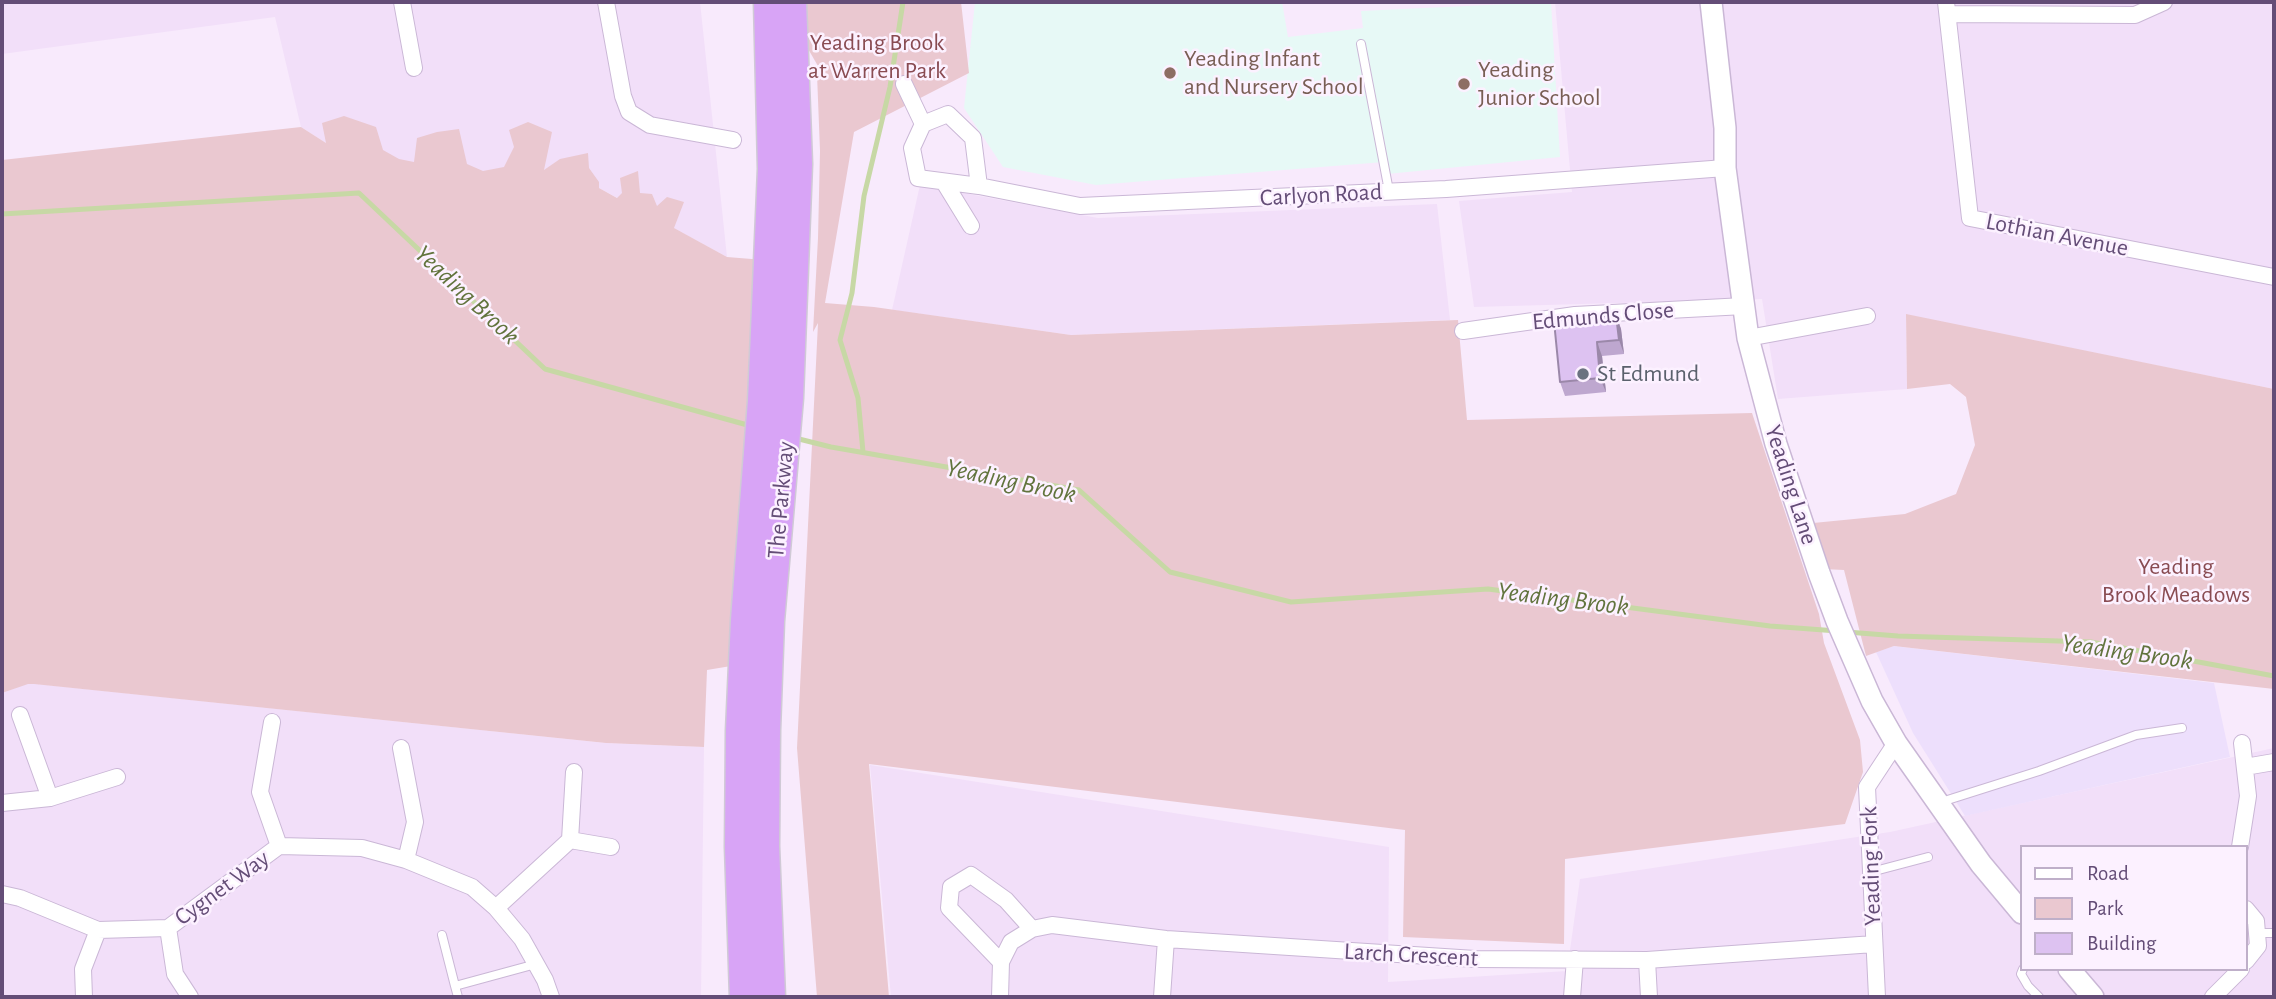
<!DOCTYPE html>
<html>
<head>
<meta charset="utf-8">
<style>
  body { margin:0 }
  #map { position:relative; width:2276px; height:999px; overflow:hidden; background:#f8eafc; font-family:"Alegreya Sans",sans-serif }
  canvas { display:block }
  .frame { position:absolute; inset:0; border:4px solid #644d77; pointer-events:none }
  .legend { position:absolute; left:2020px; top:845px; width:228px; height:126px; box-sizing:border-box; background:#fcf1ff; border:2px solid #bfafc9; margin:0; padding:9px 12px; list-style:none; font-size:21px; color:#644d77 }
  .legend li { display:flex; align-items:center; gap:14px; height:35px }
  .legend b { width:35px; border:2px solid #bfafc9 }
</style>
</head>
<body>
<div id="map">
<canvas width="2276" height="999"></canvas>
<div class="frame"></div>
<ul class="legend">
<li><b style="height:9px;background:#fff"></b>Road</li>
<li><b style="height:19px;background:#eac8d0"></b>Park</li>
<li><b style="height:19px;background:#ddc2f1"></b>Building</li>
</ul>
</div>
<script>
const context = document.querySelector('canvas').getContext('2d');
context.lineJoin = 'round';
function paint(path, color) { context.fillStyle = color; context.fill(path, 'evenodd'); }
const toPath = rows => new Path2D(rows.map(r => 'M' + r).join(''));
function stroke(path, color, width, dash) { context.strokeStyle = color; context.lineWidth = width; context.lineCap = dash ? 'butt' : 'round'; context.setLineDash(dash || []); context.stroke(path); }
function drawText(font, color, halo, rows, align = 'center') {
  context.font = font + ' "Alegreya Sans",sans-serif'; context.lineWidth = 5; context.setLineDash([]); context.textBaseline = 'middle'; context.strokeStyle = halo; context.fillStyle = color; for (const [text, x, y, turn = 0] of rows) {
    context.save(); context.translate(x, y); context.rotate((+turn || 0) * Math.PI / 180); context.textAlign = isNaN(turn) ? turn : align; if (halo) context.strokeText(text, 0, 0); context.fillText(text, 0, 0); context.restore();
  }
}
paint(toPath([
  [2,2,700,2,727,257,584,180,368,170,301,127,275,17,2,54],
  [1555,2,2274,2,2274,389,1906,315,1907,389,1778,399,1762,299,1474,307,1459,201,1572,192],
  [920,185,1098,218,1437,204,1450,320,1071,335,892,310],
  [28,683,606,743,704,747,701,997,2,997,2,693],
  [2274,748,2274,997,891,997,870,765,1389,847,1388,982,1567,971,1580,879,1890,832],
  [2022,847,2246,847,2246,969,2022,969]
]), '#f2dff9');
paint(toPath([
  [1894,646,2214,683,2230,757,1965,816,1913,733,1876,652]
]), '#eddffc');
paint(toPath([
  [975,2,1282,2,1288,37,1363,28,1361,11,1551,2,1560,157,1387,174,1384,162,1096,185,1003,167,964,108]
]), '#e7f9f6');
paint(toPath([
  [807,2,961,2,969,73,854,132,825,303,874,307,1071,335,1458,320,1467,420,1752,413,1819,614,1824,643,1860,740,1863,772,1845,824,1565,859,1564,944,1403,937,1405,830,869,764,889,997,817,997,797,748,818,323,813,332,818,238,820,151,817,74,822,73,807,47],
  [344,116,376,127,383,150,399,159,414,162,417,138,437,132,459,129,467,164,483,171,504,167,514,147,509,130,528,122,552,132,544,170,560,159,588,153,589,168,599,182,599,188,617,198,622,193,620,178,638,171,640,193,652,194,657,206,667,197,684,202,674,228,727,257,764,260,731,666,707,670,704,747,606,743,34,684,28,684,2,693,2,160,301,127,326,143,322,123],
  [1906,314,2274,389,2274,689,1894,646,1866,656,1844,570,1823,569,1803,524,1905,514,1956,494,1975,445,1966,397,1950,384,1907,389]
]), '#eac8d0');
stroke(toPath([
  [2,214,359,193,545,369,751,426],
  [795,438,831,447,1079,490,1170,572,1291,602,1488,589,1770,626,1837,631],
  [863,452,858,398,840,340,852,293,864,196,890,87,903,2],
  [1847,632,1898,636,2091,642,2274,676]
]), '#c7d8a5', 5);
const service = toPath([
  [1361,44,1389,191],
  [1938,803,2039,771,2136,735,2182,728],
  [1871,872,1928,857],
  [2256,933,2274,933],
  [442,935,455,986],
  [2023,969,2021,974,2028,986,2039,997],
  [458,997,455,986,536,964]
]);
const minor = toPath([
  [402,2,414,68],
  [606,2,623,96,629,112,650,125,733,140],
  [1946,2,1970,218,2274,277],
  [1948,14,2135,15,2164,2],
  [904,84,923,124],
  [944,182,971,226],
  [979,186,973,138,948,114,923,124,912,148,918,178,979,186,1080,206,1446,189,1725,168],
  [1463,331,1575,315,1744,306],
  [1748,338,1867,316],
  [20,715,50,798],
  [272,722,260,792,279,846],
  [401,748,415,822,406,860],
  [2245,767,2274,762],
  [2,803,50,798,117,777],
  [570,840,574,772],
  [2240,847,2248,796,2242,743],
  [2,894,20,898,98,930,168,928,279,846,362,848,406,860,472,887,496,908,522,939,545,980,551,997],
  [496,908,570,840,611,847],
  [2246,909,2256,921,2258,946,2246,961],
  [168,928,175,974,190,997],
  [1647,960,1649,997],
  [1001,962,949,908,951,887,971,875,1006,900,1032,929],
  [84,997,83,969,98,930],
  [1000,997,1001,962,1011,942,1032,929,1052,925,1166,939,1475,959,1647,960,1874,944],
  [1162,997,1166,939],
  [1572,997,1575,959],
  [1877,997,1867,787,1896,743],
  [2213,997,2241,969]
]);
const tertiary = toPath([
  [1711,2,1725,128,1725,168,1748,338,1776,444,1819,573,1837,621,1872,701,1896,743,1981,864,2022,913],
  [2069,969,2093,997]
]);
const trunk = toPath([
  [744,997,739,847,740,731,745,620,762,401,772,169,768,2],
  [771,997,765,846,766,730,770,621,789,398,798,164,792,2]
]);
stroke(service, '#cab7d6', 10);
stroke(minor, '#cab7d6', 18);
stroke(tertiary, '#cab7d6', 24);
stroke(trunk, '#d0cad6', 31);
stroke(service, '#fff', 8);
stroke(minor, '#fff', 16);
stroke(tertiary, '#fff', 21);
stroke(trunk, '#d8a4f6', 28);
paint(toPath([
  [1616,315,1621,329,1624,354,1602,356,1606,392,1565,396,1560,382]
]), '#bea7cf');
paint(toPath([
  [1616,315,1621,329,1624,354,1619,340],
  [1597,342,1602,356,1606,392,1600,378]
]), '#9b88a9');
const building = toPath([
  [1616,315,1619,340,1597,342,1600,378,1560,382,1554,321,1616,315]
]);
paint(building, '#ddc2f1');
stroke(building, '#9b88a9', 2);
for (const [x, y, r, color] of [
  [1170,73,7,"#8d6e63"],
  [1464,84,7,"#8d6e63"],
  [1583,374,7,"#6b7280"]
]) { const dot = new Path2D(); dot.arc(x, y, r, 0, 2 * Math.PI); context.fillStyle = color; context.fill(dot); stroke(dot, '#fcf1ff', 2.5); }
drawText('24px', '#894b52', '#fcf1ff', [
  ["Yeading Brook",877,43],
  ["at Warren Park",877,71],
  ["Yeading",2176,567],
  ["Brook Meadows",2176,595]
]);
drawText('24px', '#785e54', '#fcf1ff', [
  ["Yeading Infant",1184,59],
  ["and Nursery School",1184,87],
  ["Yeading",1478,70],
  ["Junior School",1478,98]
], 'left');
drawText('24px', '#644d77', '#fcf1ff', [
  ["Carlyon Road",1321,195,-3],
  ["Lothian Avenue",2057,235,11],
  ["Edmunds Close",1603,316,-5],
  ["Yeading Lane",1791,485,72],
  ["The Parkway",781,500,-85],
  ["Yeading Fork",1871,866,-92],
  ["Cygnet Way",222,888,-36],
  ["Larch Crescent",1411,955,3]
]);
drawText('24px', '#5b616d', '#fcf1ff', [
  ["St Edmund",1597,374]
], 'left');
drawText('italic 26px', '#62743e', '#fcf1ff', [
  ["Yeading Brook",467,295,43],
  ["Yeading Brook",1011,481,12],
  ["Yeading Brook",1563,599,7],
  ["Yeading Brook",2127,652,8]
]);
</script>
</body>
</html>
